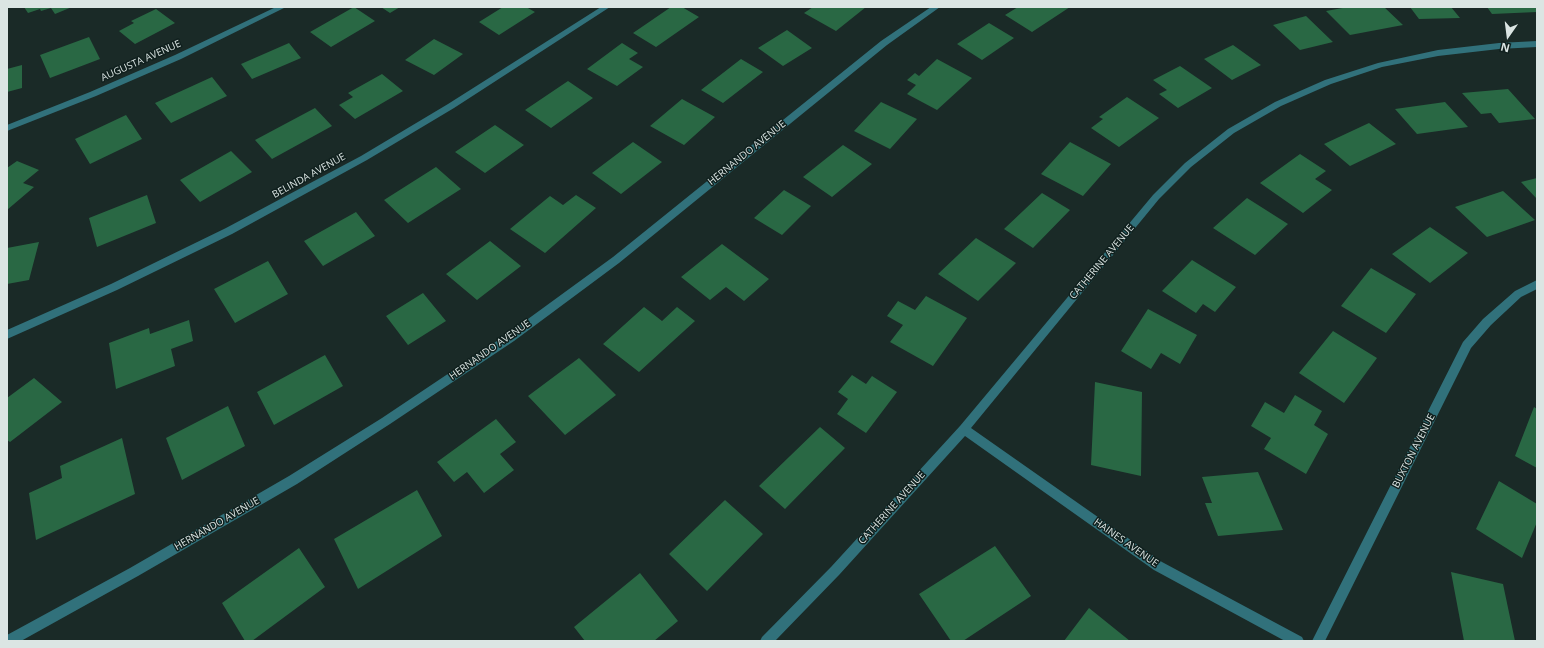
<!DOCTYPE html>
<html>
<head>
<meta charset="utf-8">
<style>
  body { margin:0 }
  #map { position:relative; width:1544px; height:648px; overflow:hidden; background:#1a2a27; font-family:"Open Sans",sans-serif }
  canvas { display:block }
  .frame { position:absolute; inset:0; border:8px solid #dbe5e3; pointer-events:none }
  .north { position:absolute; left:1488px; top:16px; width:40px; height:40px; -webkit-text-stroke:3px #10201e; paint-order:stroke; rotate:194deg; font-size:11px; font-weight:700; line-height:16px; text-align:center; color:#dbe5e3 }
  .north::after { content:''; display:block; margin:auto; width:14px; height:18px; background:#dbe5e3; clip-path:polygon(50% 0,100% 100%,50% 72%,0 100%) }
</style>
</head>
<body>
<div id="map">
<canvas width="1544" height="648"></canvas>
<div class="frame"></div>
<div class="north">N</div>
</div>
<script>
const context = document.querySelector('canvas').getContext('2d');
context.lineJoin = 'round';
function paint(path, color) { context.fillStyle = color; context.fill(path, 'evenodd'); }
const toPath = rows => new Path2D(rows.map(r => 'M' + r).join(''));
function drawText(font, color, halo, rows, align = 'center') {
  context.font = font + ' "Open Sans",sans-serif'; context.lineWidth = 3; context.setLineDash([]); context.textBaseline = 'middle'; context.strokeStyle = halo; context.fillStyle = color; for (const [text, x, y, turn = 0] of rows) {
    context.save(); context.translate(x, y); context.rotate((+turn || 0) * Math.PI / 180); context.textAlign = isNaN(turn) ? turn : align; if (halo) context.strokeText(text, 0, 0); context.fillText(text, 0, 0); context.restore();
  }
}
paint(toPath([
  [24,7,72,7,55,14,51,8,41,11,40,9,28,13],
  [354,7,375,21,331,47,310,32],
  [381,7,400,7,390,13],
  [503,7,526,7,535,12,499,35,479,22],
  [671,7,682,7,699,17,656,47,633,33],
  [813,7,866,7,836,31,804,13],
  [1018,7,1070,7,1032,32,1005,15],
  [1348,7,1384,7,1403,25,1350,35,1326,11],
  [1410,7,1451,7,1460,18,1419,19],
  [1487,7,1536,7,1537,12,1492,14],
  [156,9,175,23,135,44,119,31,134,23,131,21],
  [1306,16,1333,42,1300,50,1273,25],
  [989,23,1014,38,982,60,957,44],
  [787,30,812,48,783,66,758,48],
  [89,37,100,59,50,78,40,55],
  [434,39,463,54,434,75,405,60],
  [289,43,301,58,252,79,241,64],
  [622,43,638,53,629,59,643,67,617,86,587,69],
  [1233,45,1261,65,1232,80,1204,59],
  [741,59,763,72,723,103,701,90],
  [937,59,972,78,937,110,907,94,916,85,907,80,915,73,919,76],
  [22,65,22,88,7,92,7,69],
  [1180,66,1212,88,1178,108,1159,94,1167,90,1153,80],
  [382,74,403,91,355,119,339,105,353,97,348,93],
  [212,77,227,96,171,123,155,103],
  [568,81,593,98,551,128,525,110],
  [1508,89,1535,119,1499,123,1491,113,1481,114,1462,93],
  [1127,97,1159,118,1119,147,1091,128,1103,119,1099,117],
  [682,99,715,117,684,145,650,126],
  [881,102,917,119,890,149,854,131],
  [1445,102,1468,127,1417,134,1395,109],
  [315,108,332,126,272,159,255,140],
  [126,115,142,139,90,164,75,139],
  [1369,123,1396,144,1350,166,1324,144],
  [495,125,524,145,485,173,455,152],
  [633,142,662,162,621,194,592,173],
  [1070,142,1111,164,1083,196,1041,174],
  [843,145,872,164,832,197,803,177],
  [231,151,252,172,200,202,180,180],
  [1300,154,1326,171,1315,179,1332,190,1303,213,1260,183],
  [17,161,39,170,23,183,34,187,7,210,7,168],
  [436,167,461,189,408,223,384,200],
  [1537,178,1537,199,1521,182],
  [784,190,811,206,782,235,754,218],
  [1503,191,1535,220,1487,237,1455,207],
  [1042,193,1070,210,1033,248,1004,229],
  [147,195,156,223,97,247,89,218],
  [576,195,596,208,545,253,510,229,550,196,563,205],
  [1247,198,1288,224,1255,255,1213,228],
  [356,212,375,236,323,266,304,241],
  [1430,227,1468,253,1430,283,1392,254],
  [976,238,1016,263,978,301,938,274],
  [490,241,521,266,477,300,446,274],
  [39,242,29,280,7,284,7,248],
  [722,244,769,279,744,301,726,287,710,300,681,277],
  [1192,260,1236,287,1215,312,1203,304,1196,313,1162,291],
  [268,261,288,294,235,323,214,289],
  [1371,268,1416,294,1386,333,1341,306],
  [423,293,446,321,408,345,386,316],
  [926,296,967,318,933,366,890,342,903,325,887,316,898,301,915,310],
  [644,307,662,321,677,307,695,321,639,372,603,344],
  [1148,309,1197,335,1180,364,1161,353,1151,369,1121,351],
  [189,320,193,341,171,349,175,366,116,389,109,343,149,328,150,334],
  [1333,331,1377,358,1344,403,1299,373],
  [325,355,343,386,274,425,257,392],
  [579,358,616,395,565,435,528,396],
  [852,375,866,384,872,376,897,392,866,433,837,414,848,399,838,392],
  [34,378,62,402,10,442,7,440,7,398],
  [1095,382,1142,392,1141,476,1091,465],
  [1295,395,1322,411,1314,425,1328,434,1306,474,1264,449,1271,438,1251,426,1265,402,1284,413],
  [228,406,245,446,182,480,166,438],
  [1534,407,1537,409,1537,468,1515,456],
  [496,419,516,442,500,454,514,470,484,493,467,472,454,482,437,462],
  [820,427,845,448,785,509,759,486],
  [122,438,135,494,36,540,29,493,62,478,60,466],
  [1258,472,1283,530,1218,536,1205,503,1212,503,1202,477],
  [1499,481,1537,504,1537,522,1522,558,1476,529],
  [417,490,442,536,358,589,334,539],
  [725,500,763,534,707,591,669,554],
  [995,546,1031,596,963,641,951,641,919,594],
  [299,548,325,587,252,641,245,641,222,603],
  [1451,572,1503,584,1515,641,1464,641],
  [640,573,678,621,654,641,585,641,574,627],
  [1089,608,1130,641,1064,641]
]), '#296844');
paint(toPath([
  [276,7,286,7,181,59,96,96,7,131,7,125,90,92,175,55,276,7],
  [601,7,610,7,454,108,367,160,232,234,117,290,7,339,7,330,111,284,226,228,361,156,448,104,601,7],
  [931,7,940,7,887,45,619,263,514,341,390,424,297,484,138,576,21,641,7,641,7,635,130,568,289,476,382,418,506,335,613,257,881,41,931,7],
  [1537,41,1537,47,1499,49,1438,56,1382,67,1331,84,1281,106,1234,133,1191,167,1159,199,971,428,1162,562,1302,637,1304,641,1285,641,1154,570,965,436,839,575,775,641,760,641,762,637,831,567,960,426,1153,195,1185,163,1228,129,1275,102,1325,80,1378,63,1438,50,1499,43,1537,41],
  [1537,280,1537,289,1521,297,1491,325,1471,348,1325,641,1312,641,1463,342,1483,319,1515,291,1537,280]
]), '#31717b');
drawText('10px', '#dbe5e3', '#10201e', [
  ["AUGUSTA AVENUE",141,61,-24],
  ["HERNANDO AVENUE",747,153,-39],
  ["BELINDA AVENUE",309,176,-29],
  ["CATHERINE AVENUE",1102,262,-50],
  ["HERNANDO AVENUE",490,350,-35],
  ["BUXTON AVENUE",1414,451,-63],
  ["CATHERINE AVENUE",892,508,-48],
  ["HERNANDO AVENUE",217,524,-30],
  ["HAINES AVENUE",1126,543,35]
]);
</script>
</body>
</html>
